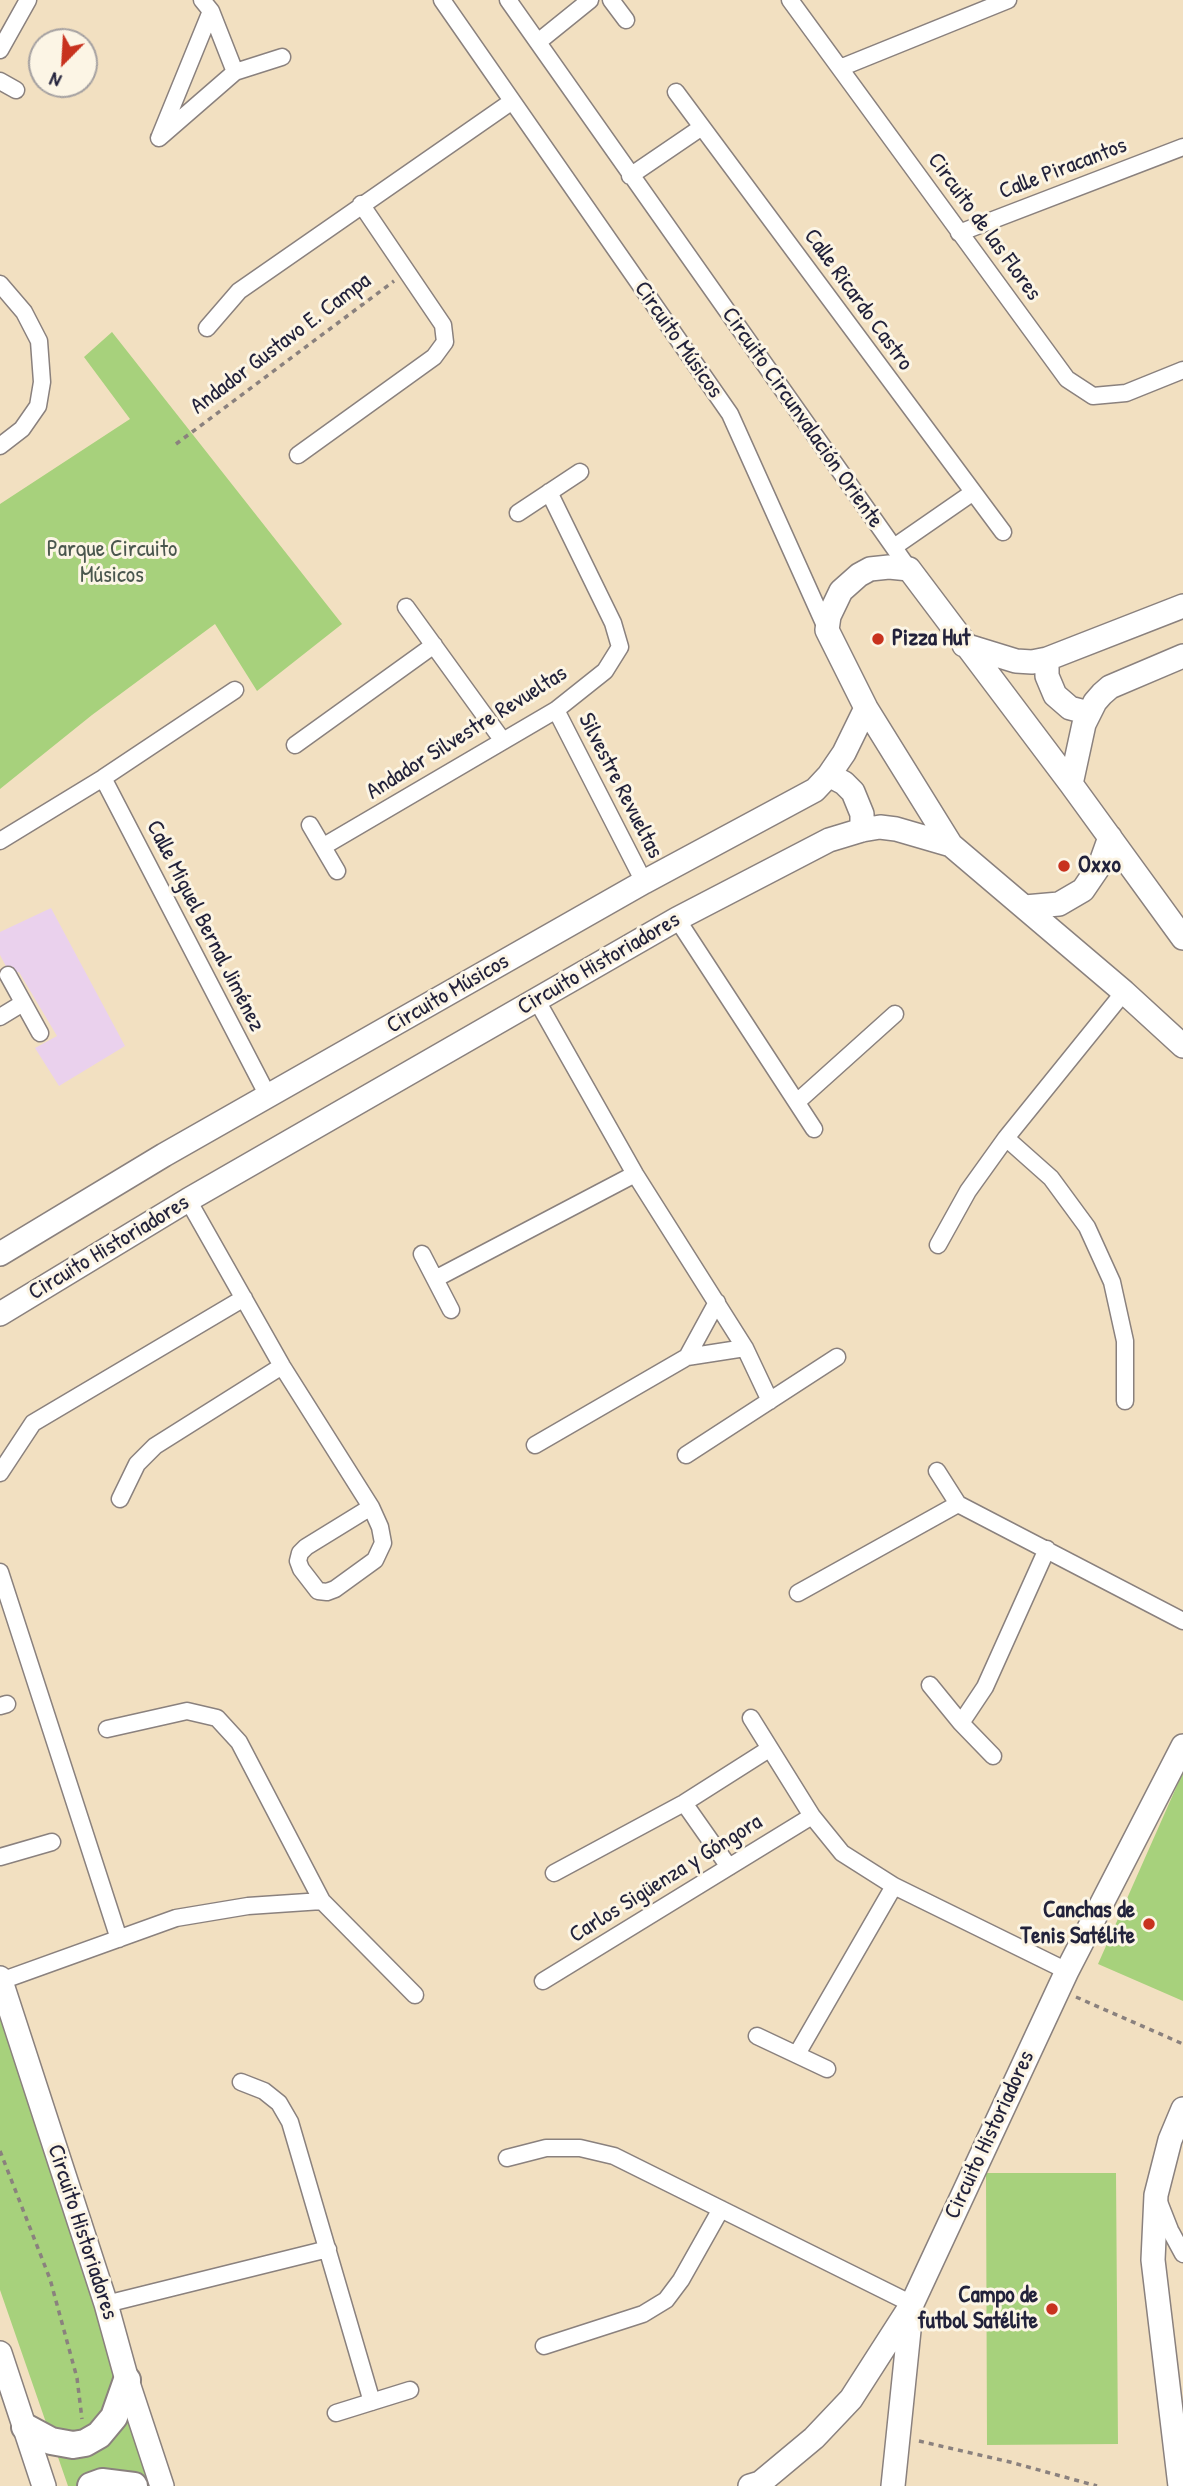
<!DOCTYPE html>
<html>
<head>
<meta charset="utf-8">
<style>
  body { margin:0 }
  #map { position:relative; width:1183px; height:2486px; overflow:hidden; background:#f2e0c1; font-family:"Patrick Hand",sans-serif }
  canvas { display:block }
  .north { position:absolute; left:28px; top:28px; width:70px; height:70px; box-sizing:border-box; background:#fcf5e5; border:2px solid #a5a1a1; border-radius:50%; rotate:204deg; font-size:19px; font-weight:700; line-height:28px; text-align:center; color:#22223b }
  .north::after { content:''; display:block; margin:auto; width:24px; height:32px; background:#c8321e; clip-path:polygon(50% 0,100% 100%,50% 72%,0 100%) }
</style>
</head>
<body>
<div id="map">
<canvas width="1183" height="2486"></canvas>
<div class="north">N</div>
</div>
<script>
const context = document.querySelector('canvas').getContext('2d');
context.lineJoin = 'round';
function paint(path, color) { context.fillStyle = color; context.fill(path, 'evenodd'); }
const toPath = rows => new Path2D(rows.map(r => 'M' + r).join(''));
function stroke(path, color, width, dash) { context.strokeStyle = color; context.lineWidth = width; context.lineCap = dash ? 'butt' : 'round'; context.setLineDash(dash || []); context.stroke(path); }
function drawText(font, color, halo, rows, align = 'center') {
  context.font = font + ' "Patrick Hand",sans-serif'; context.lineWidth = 6; context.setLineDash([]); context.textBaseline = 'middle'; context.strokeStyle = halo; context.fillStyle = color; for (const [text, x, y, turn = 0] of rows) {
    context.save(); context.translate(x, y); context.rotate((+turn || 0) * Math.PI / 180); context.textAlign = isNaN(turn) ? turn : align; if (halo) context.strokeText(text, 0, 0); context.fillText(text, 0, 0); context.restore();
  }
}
paint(toPath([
  [51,908,125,1046,59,1086,35,1048,57,1036,19,972,10,974,0,955,0,932]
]), '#ead1ed');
paint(toPath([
  [112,332,342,624,257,691,215,624,92,715,0,789,0,504,130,419,84,357],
  [1183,1772,1183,2001,1098,1964],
  [0,2008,156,2486,68,2486,0,2290],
  [986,2173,1116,2173,1118,2444,987,2445]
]), '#a7d17c');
const street = toPath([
  [202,0,211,11,235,72],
  [442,0,730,414,827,630],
  [508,0,909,569],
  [611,0,626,20],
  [790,0,1067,379,1093,396,1126,393,1183,370],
  [538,42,590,0],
  [0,50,28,0],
  [840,68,1008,0],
  [0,81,16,90],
  [676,92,1003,532],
  [160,136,211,11],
  [159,138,235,72,282,57],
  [630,176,702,127],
  [959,233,1183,147],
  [0,284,24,312,39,341,42,382,38,406,22,429,0,446],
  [207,328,239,291,511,102],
  [298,455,434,357,445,342,443,325,361,204],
  [518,513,580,472],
  [894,547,972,493],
  [406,607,503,741],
  [556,710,644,882],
  [295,745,434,645],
  [103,778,268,1096],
  [310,825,337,871],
  [0,841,103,778,235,690],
  [324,846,556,710,605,671,620,647,613,623,549,492],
  [677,919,814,1129],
  [8,975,40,1033],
  [536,999,635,1174,745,1348,770,1401],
  [0,1017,23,1003],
  [797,1102,895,1014],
  [1006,1138,1051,1178,1087,1227,1112,1282,1125,1341,1125,1401],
  [188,1200,282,1366,371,1507,380,1527,383,1543,375,1560,335,1589,327,1592,318,1591,301,1569,298,1561,300,1553,306,1547,371,1507],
  [938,1245,968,1191,1006,1138,1124,992],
  [422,1254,451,1310],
  [435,1279,635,1174],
  [687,1357,717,1302],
  [535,1445,687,1357,745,1348],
  [686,1455,837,1357],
  [937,1471,958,1504,1183,1621],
  [0,1473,33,1423,244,1298],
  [120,1499,137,1464,155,1446,282,1366],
  [0,1572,119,1939],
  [798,1593,958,1504],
  [930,1685,961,1723,993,1756],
  [0,1706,7,1704],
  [751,1718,812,1816,842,1853,894,1886,1067,1971],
  [961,1723,985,1687,1047,1549],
  [107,1729,187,1711,217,1718,239,1742,322,1901,415,1995],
  [684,1803,729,1867],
  [0,1857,52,1842],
  [554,1873,684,1803,769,1749],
  [1,1981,176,1918,248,1906,322,1901],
  [543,1981,812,1816],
  [757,2036,827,2069],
  [797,2054,894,1886],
  [241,2082,264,2091,279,2103,290,2122,372,2402],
  [507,2158,546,2148,580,2148,614,2156,912,2304],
  [1159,2202,1170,2230,1183,2254],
  [106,2304,328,2249],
  [544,2346,643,2314,666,2300,681,2280,721,2209],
  [336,2413,410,2390]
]);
const secondary = toPath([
  [964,645,1016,661,1032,662,1047,659,1183,606],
  [1047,659,1047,676,1055,695,1070,708,1089,713],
  [829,775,844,783,853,792,862,814,862,830],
  [1071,784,1084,724,1095,702,1102,694,1110,687,1183,656],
  [951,845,866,708,827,630,829,616,841,591,859,575,870,569,889,567,909,569,1071,784,1183,938],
  [1025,907,1059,904,1083,890,1100,865,1110,837],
  [0,1254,164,1155,644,882,815,790,829,775,844,753,866,708],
  [0,1314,188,1200,677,919,829,840,862,830,880,827,896,829,951,845,1124,992,1183,1046],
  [0,1978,106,2304,127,2380,162,2486],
  [0,2353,44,2486],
  [750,2486,760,2483,814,2438,851,2399,912,2304,1067,1971,1183,1746],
  [893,2486,911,2311],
  [1180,2486,1153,2260,1156,2195,1170,2140,1183,2109]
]);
const primary = toPath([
  [25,2427,51,2441,73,2445,85,2443,99,2435,114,2417,127,2380],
  [91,2486,102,2482,134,2486]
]);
stroke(street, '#8a817e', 19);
stroke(secondary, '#8a817e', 26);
stroke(primary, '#8a817e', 30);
stroke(toPath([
  [176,444,394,281],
  [1076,1997,1183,2044],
  [0,2151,50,2279,77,2378,82,2419],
  [919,2441,1010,2462,1097,2486]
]), '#8a817e', 3.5, [5, 5]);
stroke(street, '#fff', 16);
stroke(secondary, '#fff', 23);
stroke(primary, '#fff', 26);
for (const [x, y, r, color] of [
  [878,639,7,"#c8321e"],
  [1064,866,7,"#c8321e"],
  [1149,1924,7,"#c8321e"],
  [1052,2309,7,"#c8321e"]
]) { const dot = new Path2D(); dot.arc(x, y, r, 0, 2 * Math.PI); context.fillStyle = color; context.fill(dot); stroke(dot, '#fcf5e5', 2.5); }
drawText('23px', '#22223b', '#fcf5e5', [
  ["Calle Piracantos",1063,169,-21],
  ["Circuito de las Flores",984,227,54],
  ["Calle Ricardo Castro",858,300,54],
  ["Circuito Músicos",678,340,55],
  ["Andador Gustavo E. Campa",281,344,-37],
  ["Circuito Circunvalación Oriente",802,418,55],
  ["Andador Silvestre Revueltas",467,733,-32],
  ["Silvestre Revueltas",620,786,63],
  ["Calle Miguel Bernal Jiménez",205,926,63],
  ["Circuito Historiadores",599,964,-30],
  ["Circuito Músicos",448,994,-30],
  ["Circuito Historiadores",109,1248,-31],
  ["Carlos Sigüenza y Góngora",666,1879,-32],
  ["Circuito Historiadores",990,2135,-65],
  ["Circuito Historiadores",82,2232,72]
]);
drawText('23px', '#4a574e', '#fcf5e5', [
  ["Parque Circuito",112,550],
  ["Músicos",112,576]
]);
drawText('bold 23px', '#22223b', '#fcf5e5', [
  ["Pizza Hut",892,639],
  ["Oxxo",1078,866],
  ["Canchas de",1135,1911,"right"],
  ["Tenis Satélite",1135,1937,"right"],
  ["Campo de",1038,2296,"right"],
  ["futbol Satélite",1038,2322,"right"]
], 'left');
</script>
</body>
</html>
